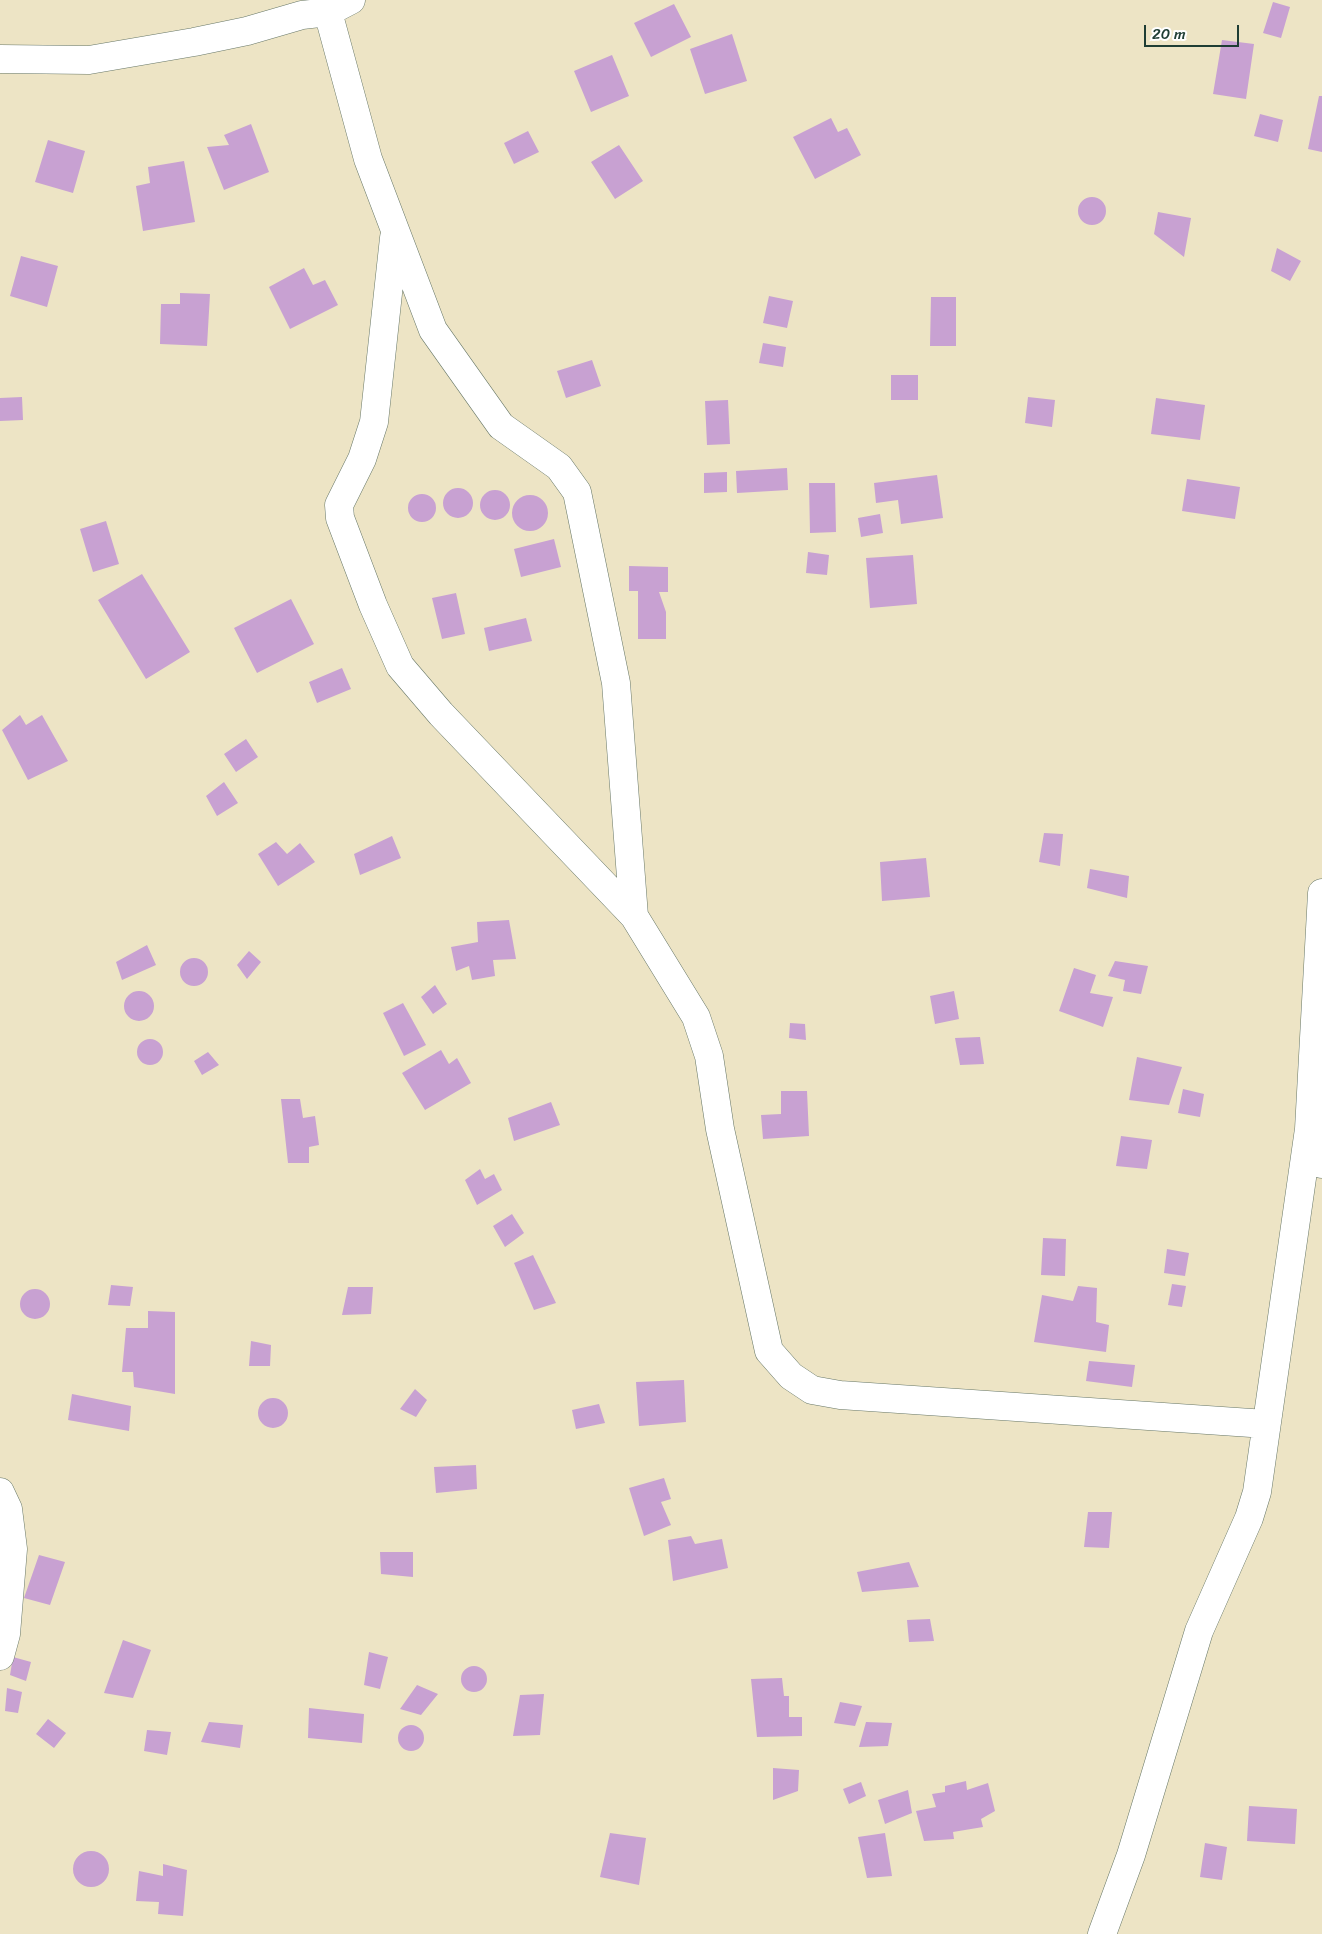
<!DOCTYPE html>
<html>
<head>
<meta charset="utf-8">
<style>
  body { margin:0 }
  #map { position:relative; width:1322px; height:1934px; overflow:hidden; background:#ede4c5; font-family:Sriracha,sans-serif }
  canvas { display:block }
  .scale { position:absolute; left:1144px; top:25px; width:95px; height:22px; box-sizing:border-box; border:2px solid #1f3d34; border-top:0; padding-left:6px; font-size:15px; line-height:18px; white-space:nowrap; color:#1f3d34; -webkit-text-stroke:4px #fff; paint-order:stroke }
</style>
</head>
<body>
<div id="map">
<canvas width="1322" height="1934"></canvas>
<div class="scale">20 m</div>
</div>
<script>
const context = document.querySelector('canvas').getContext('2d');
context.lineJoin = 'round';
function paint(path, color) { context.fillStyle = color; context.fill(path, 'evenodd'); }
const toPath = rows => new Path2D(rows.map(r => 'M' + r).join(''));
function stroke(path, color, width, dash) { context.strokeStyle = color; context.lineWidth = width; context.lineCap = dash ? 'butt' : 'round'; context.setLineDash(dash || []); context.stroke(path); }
paint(toPath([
  [1273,2,1290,7,1281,38,1263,33],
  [674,4,691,37,651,57,634,23],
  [732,34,747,81,705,94,690,49],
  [1222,40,1254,44,1246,99,1213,94],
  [612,55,629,96,591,112,574,71],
  [1319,96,1322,96,1322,152,1308,149],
  [1260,114,1283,120,1278,142,1254,136],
  [831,118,838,132,847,128,861,155,815,179,793,137],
  [251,124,269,172,224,190,207,147,229,145,224,135],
  [528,131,539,152,514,164,504,143],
  [48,140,85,151,73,193,35,182],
  [619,145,643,181,615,199,591,162],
  [184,161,195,222,143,231,136,186,150,183,148,167],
  '1078 211a14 14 0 1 1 28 0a14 14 0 1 1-28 0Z',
  [1158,212,1191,218,1184,257,1154,234],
  [1277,248,1301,261,1290,281,1271,271],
  [21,256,58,266,47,307,10,296],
  [304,268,313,285,325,280,338,305,290,329,269,287],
  [180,293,210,294,207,346,160,344,161,304,180,304],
  [769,296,793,301,787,328,763,323],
  [931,297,956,297,956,346,930,346],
  [763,343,786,347,783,367,759,363],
  [592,360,601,386,566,398,557,371],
  [891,375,918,375,918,400,891,400],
  [22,397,23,420,0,421,0,398],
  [1028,397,1055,400,1052,427,1025,423],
  [1156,398,1205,405,1200,440,1151,434],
  [728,400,730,444,707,445,705,401],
  [787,468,788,490,737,493,736,471],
  [727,472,727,492,704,493,704,473],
  [937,475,943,518,901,524,898,500,876,503,874,483],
  [1187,479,1240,487,1235,519,1182,511],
  [809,483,835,483,836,532,810,533],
  '443 503a15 15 0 1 1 30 0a15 15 0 1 1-30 0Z',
  '480 505a15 15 0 1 1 30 0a15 15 0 1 1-30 0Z',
  '408 508a14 14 0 1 1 28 0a14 14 0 1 1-28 0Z',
  '512 513a18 18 0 1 1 36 0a18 18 0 1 1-36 0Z',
  [880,514,883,533,861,537,858,518],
  [106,521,119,564,93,572,80,529],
  [554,539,561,567,521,577,514,549],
  [808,552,829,555,827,575,806,573],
  [913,555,917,604,870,608,866,558],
  [629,566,668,567,668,592,659,592,666,612,666,639,638,639,638,591,629,591],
  [142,574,190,652,146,679,98,600],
  [456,593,465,634,442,639,432,598],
  [291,599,314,644,257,673,234,628],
  [526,618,532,641,489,651,484,628],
  [342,668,351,689,317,703,309,682],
  [20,715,26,725,42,715,68,761,28,780,2,730],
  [246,739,258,757,236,772,224,754],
  [224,782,238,803,217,816,206,796],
  [1044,833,1063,834,1060,866,1039,862],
  [392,836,401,858,360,875,354,854],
  [276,842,287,854,300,843,315,862,278,886,258,854],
  [926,858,930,897,882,901,880,862],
  [1090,869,1129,876,1127,898,1087,888],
  [509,920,516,959,493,960,495,976,472,980,469,966,456,971,451,947,478,942,477,922],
  [147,945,156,965,122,980,116,962],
  [249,951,261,962,247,979,237,965],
  '180 972a14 14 0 1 1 28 0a14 14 0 1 1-28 0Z',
  [1115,961,1148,966,1141,994,1123,991,1125,980,1108,976],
  [1074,968,1096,975,1090,993,1113,997,1103,1027,1059,1011],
  [435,985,447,1004,433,1014,421,997],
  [954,991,959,1019,935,1024,930,996],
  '124 1006a15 15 0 1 1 30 0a15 15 0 1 1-30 0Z',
  [403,1003,426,1045,404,1056,383,1013],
  [790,1023,805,1024,806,1040,789,1038],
  [980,1037,984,1064,960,1065,955,1038],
  '137 1052a13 13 0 1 1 26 0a13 13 0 1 1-26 0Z',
  [441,1050,449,1064,457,1058,471,1083,425,1110,402,1073],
  [208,1052,219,1065,202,1075,194,1061],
  [1137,1057,1182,1067,1169,1105,1129,1100],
  [1183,1089,1204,1094,1200,1117,1178,1113],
  [781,1091,807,1091,809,1136,763,1139,761,1115,781,1114],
  [281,1099,300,1099,303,1118,315,1116,319,1145,309,1147,309,1163,288,1163],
  [551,1102,560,1125,514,1141,508,1118],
  [1121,1136,1152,1140,1147,1169,1116,1166],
  [480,1169,485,1179,494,1174,502,1190,477,1205,465,1180],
  [512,1214,524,1233,505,1247,493,1226],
  [1043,1238,1066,1239,1065,1276,1041,1275],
  [1167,1249,1189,1253,1185,1276,1164,1273],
  [533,1255,556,1303,534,1310,514,1263],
  [1172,1284,1186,1286,1182,1307,1168,1305],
  [111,1285,133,1287,130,1306,108,1305],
  [1078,1286,1097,1288,1096,1322,1109,1325,1106,1352,1034,1342,1042,1295,1073,1301],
  [348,1287,373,1287,371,1314,342,1315],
  '20 1304a15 15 0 1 1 30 0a15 15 0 1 1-30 0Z',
  [148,1311,175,1312,175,1394,134,1387,133,1372,122,1372,126,1328,148,1328],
  [251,1341,271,1345,270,1366,249,1366],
  [1089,1361,1135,1365,1132,1387,1086,1381],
  [684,1380,686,1422,639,1426,636,1382],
  [415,1389,427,1400,416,1417,400,1409],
  [72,1394,131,1406,129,1431,68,1420],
  '258 1413a15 15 0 1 1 30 0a15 15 0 1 1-30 0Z',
  [599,1404,605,1423,576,1429,572,1410],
  [476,1465,477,1489,436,1493,434,1467],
  [664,1478,671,1499,661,1502,671,1525,644,1536,629,1488],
  [1088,1512,1112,1512,1109,1548,1084,1547],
  [691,1536,695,1544,722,1539,728,1568,673,1581,668,1540],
  [380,1552,413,1552,413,1577,381,1574],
  [39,1555,65,1562,50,1605,24,1598],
  [909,1562,919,1587,862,1592,857,1572],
  [930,1619,934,1641,909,1642,907,1620],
  [123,1640,151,1650,133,1698,104,1693],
  [369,1652,388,1657,380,1689,364,1685],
  [13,1657,31,1662,26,1681,10,1675],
  '461 1679a13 13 0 1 1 26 0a13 13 0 1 1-26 0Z',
  [782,1678,784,1696,789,1696,789,1717,802,1717,802,1736,757,1737,751,1679],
  [417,1685,438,1694,421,1715,400,1709],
  [7,1688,22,1692,18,1713,5,1711],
  [544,1694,540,1735,513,1736,520,1695],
  [840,1702,862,1706,855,1726,834,1723],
  [309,1708,364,1714,362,1743,308,1738],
  [48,1719,66,1733,54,1748,36,1734],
  [209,1722,243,1725,240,1748,201,1742],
  [866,1722,892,1723,888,1746,859,1747],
  '398 1738a13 13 0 1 1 26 0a13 13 0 1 1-26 0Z',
  [147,1730,171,1732,167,1755,144,1751],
  [773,1768,799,1770,798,1791,773,1800],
  [966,1781,967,1790,988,1783,995,1811,981,1819,983,1827,953,1832,954,1839,924,1841,916,1811,936,1807,932,1794,945,1792,945,1786],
  [861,1782,866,1796,849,1804,843,1789],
  [908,1790,912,1813,885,1824,878,1800],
  [1249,1806,1297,1809,1295,1844,1247,1841],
  [610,1833,646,1838,639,1885,600,1877],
  [885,1833,892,1876,867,1878,858,1837],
  [1205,1843,1227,1847,1222,1880,1200,1877],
  '73 1869a18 18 0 1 1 36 0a18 18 0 1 1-36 0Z',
  [163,1864,187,1870,183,1916,158,1914,159,1902,136,1901,139,1871,163,1876]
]), '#c8a1d2');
const minor = toPath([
  [328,12,368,159,433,330,501,426,559,467,577,492,616,683,634,916,696,1017,709,1056,720,1129,769,1351,791,1376,812,1390,840,1395,1266,1424],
  [0,59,89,60,194,42,247,31,302,15,328,12,351,0],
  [394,238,374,422,362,459,339,505,340,518,373,605,400,666,441,714,634,916],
  [1309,1129,1322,893],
  [0,1492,8,1509,13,1549,6,1634,0,1656],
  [1102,1934,1131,1855,1199,1631,1249,1518,1257,1492,1309,1129,1322,1164]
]);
stroke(minor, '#677767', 29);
stroke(minor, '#fff', 28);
</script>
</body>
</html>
